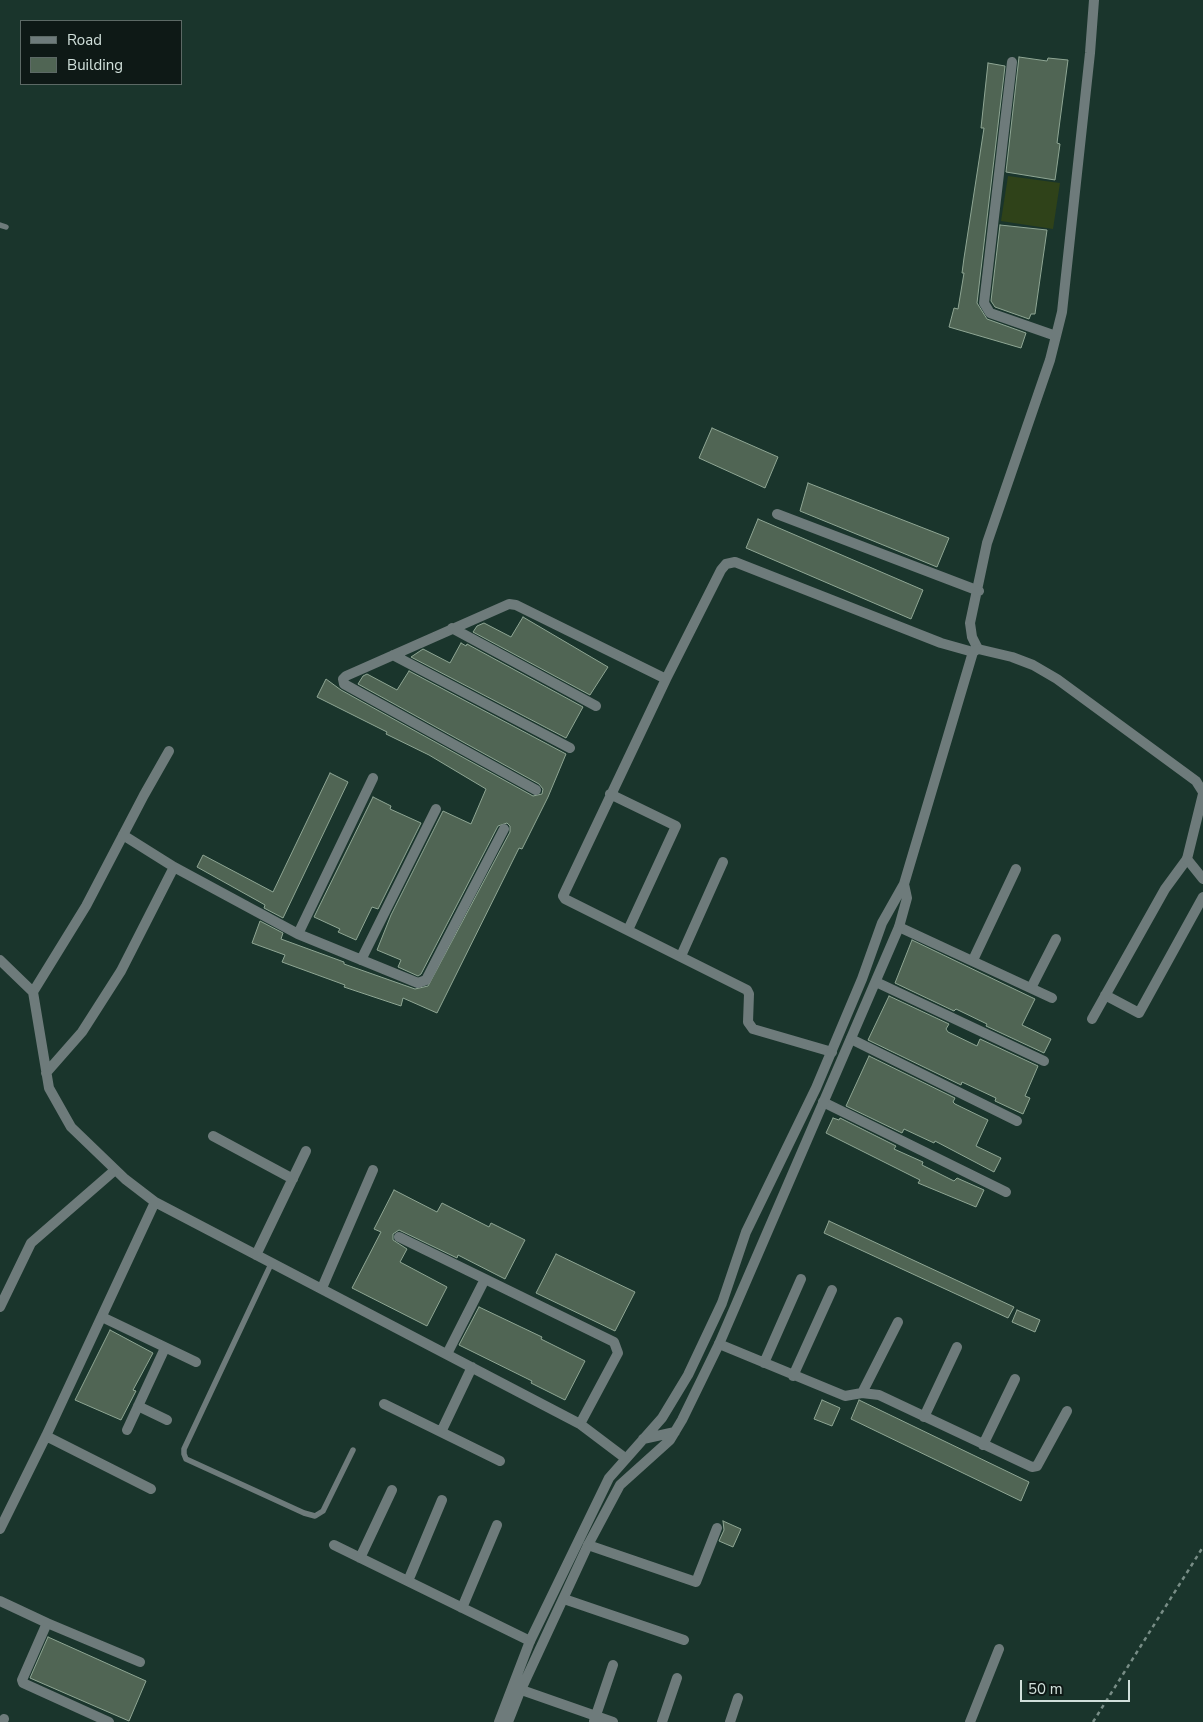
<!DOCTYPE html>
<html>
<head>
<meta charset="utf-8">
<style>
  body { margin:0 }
  #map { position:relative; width:1203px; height:1722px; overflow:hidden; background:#1a352c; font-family:"Nunito Sans",sans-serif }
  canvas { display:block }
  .legend { position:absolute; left:20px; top:20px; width:162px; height:65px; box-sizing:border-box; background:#0e1916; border:1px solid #5c6965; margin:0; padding:6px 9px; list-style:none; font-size:15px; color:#d1e0db }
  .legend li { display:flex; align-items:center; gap:10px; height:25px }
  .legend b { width:25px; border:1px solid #5c6965 }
  .scale { position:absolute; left:1020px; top:1680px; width:110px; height:22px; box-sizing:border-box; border:2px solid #d1e0db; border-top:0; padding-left:6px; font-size:15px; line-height:18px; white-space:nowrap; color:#d1e0db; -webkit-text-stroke:4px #0e1916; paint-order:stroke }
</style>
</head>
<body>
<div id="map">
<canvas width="1203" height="1722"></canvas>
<ul class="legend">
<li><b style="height:6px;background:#6e7b7b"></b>Road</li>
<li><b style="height:14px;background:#506554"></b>Building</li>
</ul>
<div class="scale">50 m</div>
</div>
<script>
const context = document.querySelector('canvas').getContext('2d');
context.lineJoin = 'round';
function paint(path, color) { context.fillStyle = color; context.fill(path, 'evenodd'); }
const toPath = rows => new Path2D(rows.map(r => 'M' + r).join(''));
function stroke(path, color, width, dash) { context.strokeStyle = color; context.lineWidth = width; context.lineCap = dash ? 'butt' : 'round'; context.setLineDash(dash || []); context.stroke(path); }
paint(toPath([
  [1008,176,1060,183,1053,229,1001,221]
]), '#2f4219');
const building = toPath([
  [1019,57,1047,61,1048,58,1068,60,1057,143,1060,144,1055,180,1006,172,1019,57],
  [988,63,1005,66,977,303,987,319,1026,333,1021,348,949,327,954,308,958,309,964,273,962,273,964,258,984,128,981,128,988,63],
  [1000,225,1047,230,1035,314,1031,314,1029,319,995,307,991,301,1000,225],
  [712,428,778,457,765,488,699,458,712,428],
  [808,483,949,538,937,567,800,511,808,483],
  [758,519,923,590,911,619,746,548,758,519],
  [523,617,608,667,590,695,473,632,477,626,484,623,511,637,523,617],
  [461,643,466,646,467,644,583,707,566,738,411,657,423,649,450,663,461,643],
  [409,671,566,754,548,797,522,849,519,848,437,1013,403,998,401,1006,344,987,345,985,282,962,285,955,252,943,260,921,283,933,281,939,344,962,344,964,415,989,428,986,510,832,510,826,507,823,498,826,421,974,418,976,398,967,401,960,377,950,391,915,443,811,471,824,486,789,429,755,386,734,387,732,317,697,326,679,341,690,533,796,542,794,543,789,539,784,358,684,363,676,367,674,397,690,409,671],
  [330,773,348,782,283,918,264,908,265,905,258,901,197,867,203,855,273,892,330,773],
  [373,797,391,806,390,809,421,823,378,909,372,907,356,940,338,932,340,929,314,917,373,797],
  [912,940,1035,999,1022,1025,1051,1039,1044,1053,986,1026,987,1024,956,1009,954,1011,895,983,912,940],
  [889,996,949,1024,946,1029,948,1032,977,1046,980,1039,1038,1066,1025,1096,1030,1098,1023,1114,995,1101,996,1098,962,1082,961,1085,868,1040,889,996],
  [869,1056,955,1098,953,1102,955,1104,988,1120,976,1146,1001,1158,994,1172,935,1141,934,1143,904,1129,902,1133,846,1106,869,1056],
  [833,1118,839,1120,840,1118,896,1146,894,1149,923,1162,922,1165,954,1181,957,1178,984,1190,976,1207,918,1183,920,1180,826,1133,833,1118],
  [394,1190,437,1212,442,1203,489,1227,491,1223,525,1240,505,1279,458,1255,457,1258,399,1230,393,1234,393,1240,407,1249,400,1262,447,1287,427,1326,352,1288,381,1232,374,1229,394,1190],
  [829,1221,1014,1307,1008,1318,824,1233,829,1221],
  [556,1254,635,1292,615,1331,536,1293,556,1254],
  [479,1307,542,1337,541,1339,585,1361,565,1400,531,1383,532,1381,459,1345,479,1307],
  [1017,1310,1040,1320,1035,1332,1012,1322,1017,1310],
  [110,1330,153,1353,133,1390,136,1391,121,1420,75,1400,110,1330],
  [822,1400,840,1408,832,1426,814,1419,822,1400],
  [859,1400,1029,1482,1021,1501,851,1419,859,1400],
  [723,1521,741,1529,733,1547,719,1541,724,1530,723,1521],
  [48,1637,146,1681,129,1721,30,1678,48,1637]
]);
paint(building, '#506554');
stroke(building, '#8fa694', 1);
stroke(toPath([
  [1093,1722,1203,1547]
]), '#788d86', 2.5, [4, 4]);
stroke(toPath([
  [0,225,6,227],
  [272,1262,184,1449,184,1454,186,1459,304,1513,315,1516,323,1511,353,1450]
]), '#6e7b7b', 5.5);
stroke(toPath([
  [1012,62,984,303,990,313,1056,336],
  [777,514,979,591],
  [452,628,596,706],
  [978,649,972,637,970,623,987,543,1050,360,1062,312,1090,53,1094,0],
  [393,655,570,748],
  [666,679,563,896,565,899,747,990,749,994,748,1022,753,1029,832,1052],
  [536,790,344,684,343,679,346,676,509,604,516,605,666,679,721,570,726,564,735,562,941,643,973,652],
  [610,794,676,826,628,930],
  [123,835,174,867,298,934,418,983,426,980,504,829],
  [899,927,1052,998],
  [298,934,373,778],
  [681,956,723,862],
  [0,960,33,992,49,1088,71,1127,125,1179,155,1202,580,1424,625,1458],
  [361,960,436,809],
  [973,960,1016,869],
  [876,982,1044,1061],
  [1031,988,1056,939],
  [33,992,86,906,144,795,169,751],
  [1105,995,1139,1013,1203,897],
  [1092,1019,1165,889,1187,859],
  [851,1039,1017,1121],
  [46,1073,82,1032,121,971,174,867],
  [823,1102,1006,1192],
  [213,1136,293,1179],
  [399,1237,614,1342,618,1353,580,1424],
  [256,1255,306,1151],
  [322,1288,373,1170],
  [0,1307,31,1243,115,1170],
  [102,1317,196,1362],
  [719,1344,845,1396,862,1393,879,1395,1032,1467,1037,1466,1067,1411],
  [447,1354,485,1279],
  [764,1363,801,1279],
  [793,1376,832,1290],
  [862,1393,898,1322],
  [384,1404,500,1461],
  [138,1406,167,1420],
  [924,1417,957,1347],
  [127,1430,165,1348],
  [441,1432,472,1367],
  [46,1436,151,1489],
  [983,1445,1015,1379],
  [0,1529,46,1436,155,1202],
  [334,1545,530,1641],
  [588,1545,696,1582,717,1528],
  [360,1558,392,1490],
  [408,1581,442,1500],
  [564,1599,684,1640],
  [0,1601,47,1623,22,1680,23,1683,109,1722],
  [462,1608,497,1525],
  [47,1623,140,1662],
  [513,1687,613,1722],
  [594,1721,613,1665],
  [2,1722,4,1719],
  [662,1722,677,1678],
  [730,1722,738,1698],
  [970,1722,999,1649]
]), '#6e7b7b', 10);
stroke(toPath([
  [1203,794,1187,859,1203,879],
  [643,1439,675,1432],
  [499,1722,530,1641,609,1478,662,1418,688,1375,722,1303,746,1232,816,1088,862,979,882,923,904,884,973,652,978,649,1012,657,1033,665,1057,679,1196,781,1203,792],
  [508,1722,519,1694,588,1545,620,1485,670,1440,682,1420,719,1344,899,927,907,898,904,884]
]), '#6e7b7b', 10);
</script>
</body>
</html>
